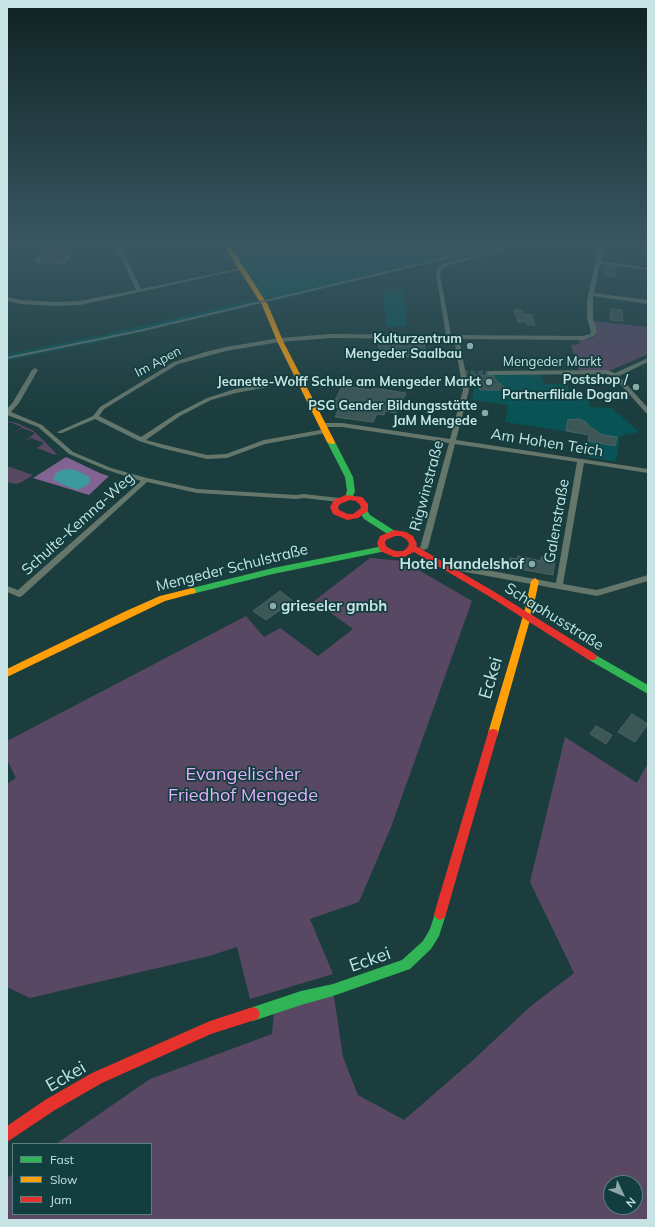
<!DOCTYPE html>
<html>
<head>
<meta charset="utf-8">
<style>
  body { margin:0 }
  #map { position:relative; width:655px; height:1227px; overflow:hidden; background:#1b3d3d; font-family:Mulish,sans-serif }
  canvas { display:block }
  .frame { position:absolute; inset:0; border:8px solid #c7e3e3; pointer-events:none }
  .legend { position:absolute; left:12px; top:1143px; width:140px; height:72px; box-sizing:border-box; background:#123e3f; border:1px solid #5a8081; margin:0; padding:5px 7px; list-style:none; font-size:12px; color:#c7e3e3 }
  .legend li { display:flex; align-items:center; gap:8px; height:20px }
  .legend b { width:20px; border:1px solid #5a8081 }
  .north { position:absolute; left:603px; top:1175px; width:40px; height:40px; box-sizing:border-box; background:#123e3f; border:1px solid #5a8081; border-radius:50%; rotate:134deg; font-size:11px; font-weight:700; line-height:16px; text-align:center; color:#c7e3e3 }
  .north::after { content:''; display:block; margin:auto; width:14px; height:18px; background:#8ba9a9; clip-path:polygon(50% 0,100% 100%,50% 72%,0 100%) }
</style>
</head>
<body>
<div id="map">
<canvas width="655" height="1227"></canvas>
<div class="frame"></div>
<ul class="legend">
<li><b style="height:5px;background:#30b455"></b>Fast</li>
<li><b style="height:5px;background:#ff9f0a"></b>Slow</li>
<li><b style="height:5px;background:#e5322d"></b>Jam</li>
</ul>
<div class="north">N</div>
</div>
<script>
const context = document.querySelector('canvas').getContext('2d');
context.lineJoin = 'round';
function paint(path, color) { context.fillStyle = color; context.fill(path, 'evenodd'); }
const toPath = rows => new Path2D(rows.map(r => 'M' + r).join(''));
function stroke(path, color, width, dash) { context.strokeStyle = color; context.lineWidth = width; context.lineCap = dash ? 'butt' : 'round'; context.setLineDash(dash || []); context.stroke(path); }
function drawText(font, color, halo, rows, align = 'center') {
  context.font = font + ' Mulish,sans-serif'; context.lineWidth = 3.5; context.setLineDash([]); context.textBaseline = 'middle'; context.strokeStyle = halo; context.fillStyle = color; for (const [text, x, y, turn = 0] of rows) {
    context.save(); context.translate(x, y); context.rotate((+turn || 0) * Math.PI / 180); context.textAlign = isNaN(turn) ? turn : align; if (halo) context.strokeText(text, 0, 0); context.fillText(text, 0, 0); context.restore();
  }
}
paint(toPath([
  [225,243,515,243,275,301,271,296,260,298],
  [383,290,403,290,407,326,386,327],
  [251,300,256,305,89,344,7,360,7,354,116,332],
  [470,375,541,375,544,384,567,384,572,397,588,398,590,407,612,408,639,432,620,436,616,462,588,457,589,435,505,422,508,405,472,400,474,390]
]), '#075355');
paint(toPath([
  [54,247,58,247,57,249,60,248,71,249,61,262,41,261,40,260],
  [593,321,648,327,648,354,609,371,579,370,571,345,580,344,578,340,589,339,596,336],
  [7,421,17,423,32,430,36,433,56,453,55,455,37,448,44,443,31,438,24,442,35,433,22,428,9,436,22,427,9,422,7,424],
  [7,466,33,475,22,482,16,484,7,482],
  [370,558,403,561,472,601,391,827,359,902,310,919,333,974,250,999,237,947,209,956,30,998,7,987,7,784,16,778,7,760,7,741,246,616,264,637,280,628,318,656,353,629,314,601],
  [565,737,637,783,648,763,648,1220,7,1220,7,1178,13,1174,13,1214,151,1214,151,1144,56,1144,150,1079,272,1034,274,1010,333,990,343,1057,358,1095,404,1120,472,1061,531,1006,574,973,530,882],
  [611,1183,635,1183,635,1207,611,1207]
]), '#584864');
paint(toPath([
  [66,457,102,474,109,476,89,495,33,478]
]), '#826492');
paint(toPath([
  [64,469,75,470,90,477,89,484,77,490,59,483,53,479,56,473]
]), '#3c9a9c');
const building = toPath([
  [606,266,617,268,615,275,613,277,605,275,606,266],
  [611,309,622,310,623,321,610,320,611,309],
  [514,310,522,310,524,314,531,314,535,325,527,325,526,322,518,322,514,310],
  [378,340,418,340,418,342,424,342,426,354,416,354,417,357,407,357,406,355,381,355,381,349,379,349,378,340],
  [476,375,494,376,495,379,507,390,480,390,476,375],
  [342,386,372,390,373,388,406,393,396,413,385,411,384,415,377,414,373,422,335,417,339,408,332,407,342,386],
  [579,419,586,422,590,427,603,435,617,437,615,446,588,441,589,435,566,431,568,420,579,419],
  [518,556,541,561,541,557,555,560,553,575,508,567,510,558,518,559,518,556],
  [280,591,293,601,266,620,253,611,280,591],
  [632,714,648,724,635,742,618,732,632,714],
  [596,726,612,735,606,744,590,734,596,726]
]);
paint(building, '#3d5656');
stroke(building, '#4a6464', 1);
stroke(toPath([
  [463,373,489,373]
]), '#355656', 5, [5, 2.5]);
paint(toPath([
  [30,243,75,246,96,246,119,243,141,289,242,268,244,269,80,305,56,306,21,304,7,301,7,297,21,300,56,302,80,301,136,290,115,246,96,248,76,248,65,264,63,264,36,263,36,259,49,246,32,244,30,243],
  [54,246,72,248,62,262,40,261,54,246],
  [524,243,531,243,449,265,442,269,440,274,451,335,583,336,590,334,591,332,587,318,587,300,600,243,604,243,601,261,648,268,648,270,600,264,594,293,648,300,648,304,593,296,593,318,597,332,594,336,583,340,459,339,469,390,456,440,648,469,648,473,584,463,563,584,597,590,648,575,648,581,597,596,460,571,456,568,460,565,556,583,577,462,455,444,428,548,424,550,420,548,449,443,342,427,322,427,319,425,322,423,342,423,450,439,463,390,454,339,331,338,280,342,226,351,178,364,104,409,99,416,141,437,176,414,207,398,235,389,266,384,269,386,268,387,236,393,211,400,180,416,146,440,165,445,207,455,226,454,264,440,326,429,329,431,326,433,265,444,227,458,207,459,161,448,139,441,95,419,62,433,58,433,57,432,93,416,100,407,174,362,205,352,226,347,280,338,331,334,446,335,436,274,438,267,445,263,524,243],
  [648,358,648,362,619,376,648,408,648,414,646,413,613,376,606,374,489,375,486,373,489,371,607,370,615,373,648,358],
  [35,368,38,370,19,403,11,412,42,425,73,452,111,468,147,478,197,489,296,495,304,494,339,498,342,500,339,502,304,498,296,499,197,493,147,482,22,596,19,597,7,592,7,586,18,590,141,481,107,470,69,454,38,427,7,415,7,409,13,402,32,370,35,368]
]), '#65766b');
paint(toPath([
  [328,440,331,440,335,442,353,477,355,491,352,499,346,499,345,497,347,491,345,477,327,442,328,440],
  [363,508,366,509,370,515,395,531,396,533,395,535,389,535,364,519,359,511,363,508],
  [383,546,387,549,386,551,273,574,192,594,188,591,192,588,273,568,383,546],
  [592,653,648,685,648,694,589,660,587,657,589,654,592,653],
  [440,908,444,910,446,914,439,936,431,949,410,969,333,996,301,1005,253,1021,248,1019,246,1014,248,1009,253,1007,301,991,333,984,402,960,423,941,430,929,436,910,440,908]
]), '#30b455');
paint(toPath([
  [222,243,228,243,268,305,283,341,335,442,334,444,331,444,327,442,277,341,262,305,222,243],
  [535,578,539,581,533,609,498,733,497,736,493,737,489,736,488,733,525,609,531,581,535,578],
  [192,588,195,589,196,591,195,593,165,601,7,677,7,669,126,611,160,596,192,588]
]), '#ff9f0a');
paint(toPath([
  [346,495,362,497,368,504,368,511,358,518,347,520,333,514,330,507,334,500,346,495],
  [350,500,356,501,360,505,361,508,353,514,348,514,339,510,338,507,340,504,350,500],
  [394,530,406,532,413,536,417,544,416,546,493,591,595,654,597,657,595,660,589,660,487,595,414,552,404,557,394,557,380,551,377,543,380,536,394,530],
  [395,536,401,536,407,540,409,544,407,548,403,551,395,551,387,547,385,543,386,540,395,536],
  [493,729,497,730,498,733,446,914,444,918,440,920,436,918,434,914,488,733,489,730,493,729],
  [253,1007,258,1009,260,1014,258,1019,211,1034,102,1083,55,1110,7,1142,7,1126,45,1100,92,1073,210,1021,253,1007]
]), '#e5322d');
stroke(toPath([
  [7,358,139,331,509,243]
]), '#62746f', 2);
const sky = context.createLinearGradient(0, 0, 0, 415);
sky.addColorStop(0, '#0f2222');
sky.addColorStop(0.59, '#395762');
sky.addColorStop(1, '#39576200');
context.fillStyle = sky;
context.fillRect(0, 0, 655, 415);
for (const [x, y, r, color] of [
  [470,346,4,"#8ba9a9"],
  [489,382,4,"#8ba9a9"],
  [636,387,4,"#8ba9a9"],
  [485,413,4,"#8ba9a9"],
  [532,564,4,"#8ba9a9"],
  [273,606,4,"#8ba9a9"]
]) { const dot = new Path2D(); dot.arc(x, y, r, 0, 2 * Math.PI); context.fillStyle = color; context.fill(dot); stroke(dot, '#123e3f', 1.5); }
drawText('bold 13px', '#c7e3e3', '#123e3f', [
  ["Kulturzentrum",462,339],
  ["Mengeder Saalbau",462,354],
  ["Postshop /",628,380],
  ["Partnerfiliale Dogan",628,395],
  ["Jeanette-Wolff Schule am Mengeder Markt",481,382],
  ["PSG Gender Bildungsstätte",477,406],
  ["JaM Mengede",477,421]
], 'right');
drawText('13px', '#c7e3e3', '#123e3f', [
  ["Im Apen",158,362,-28],
  ["Mengeder Markt",552,362]
]);
drawText('15px', '#c7e3e3', '#123e3f', [
  ["Am Hohen Teich",547,443,9],
  ["Rigwinstraße",427,486,-75],
  ["Galenstraße",557,521,-80],
  ["Schulte-Kemna-Weg",78,524,-42],
  ["Mengeder Schulstraße",232,568,-14],
  ["Schaphusstraße",554,617,32]
]);
drawText('bold 15px', '#c7e3e3', '#123e3f', [
  ["Hotel Handelshof",524,564],
  ["grieseler gmbh",281,606,"left"]
], 'right');
drawText('18px', '#c7e3e3', '#123e3f', [
  ["Eckei",491,678,-74],
  ["Eckei",370,960,-19],
  ["Eckei",66,1077,-30]
]);
drawText('18px', '#e7aefb', '#123e3f', [
  ["Evangelischer",243,775],
  ["Friedhof Mengede",243,796]
]);
</script>
</body>
</html>
